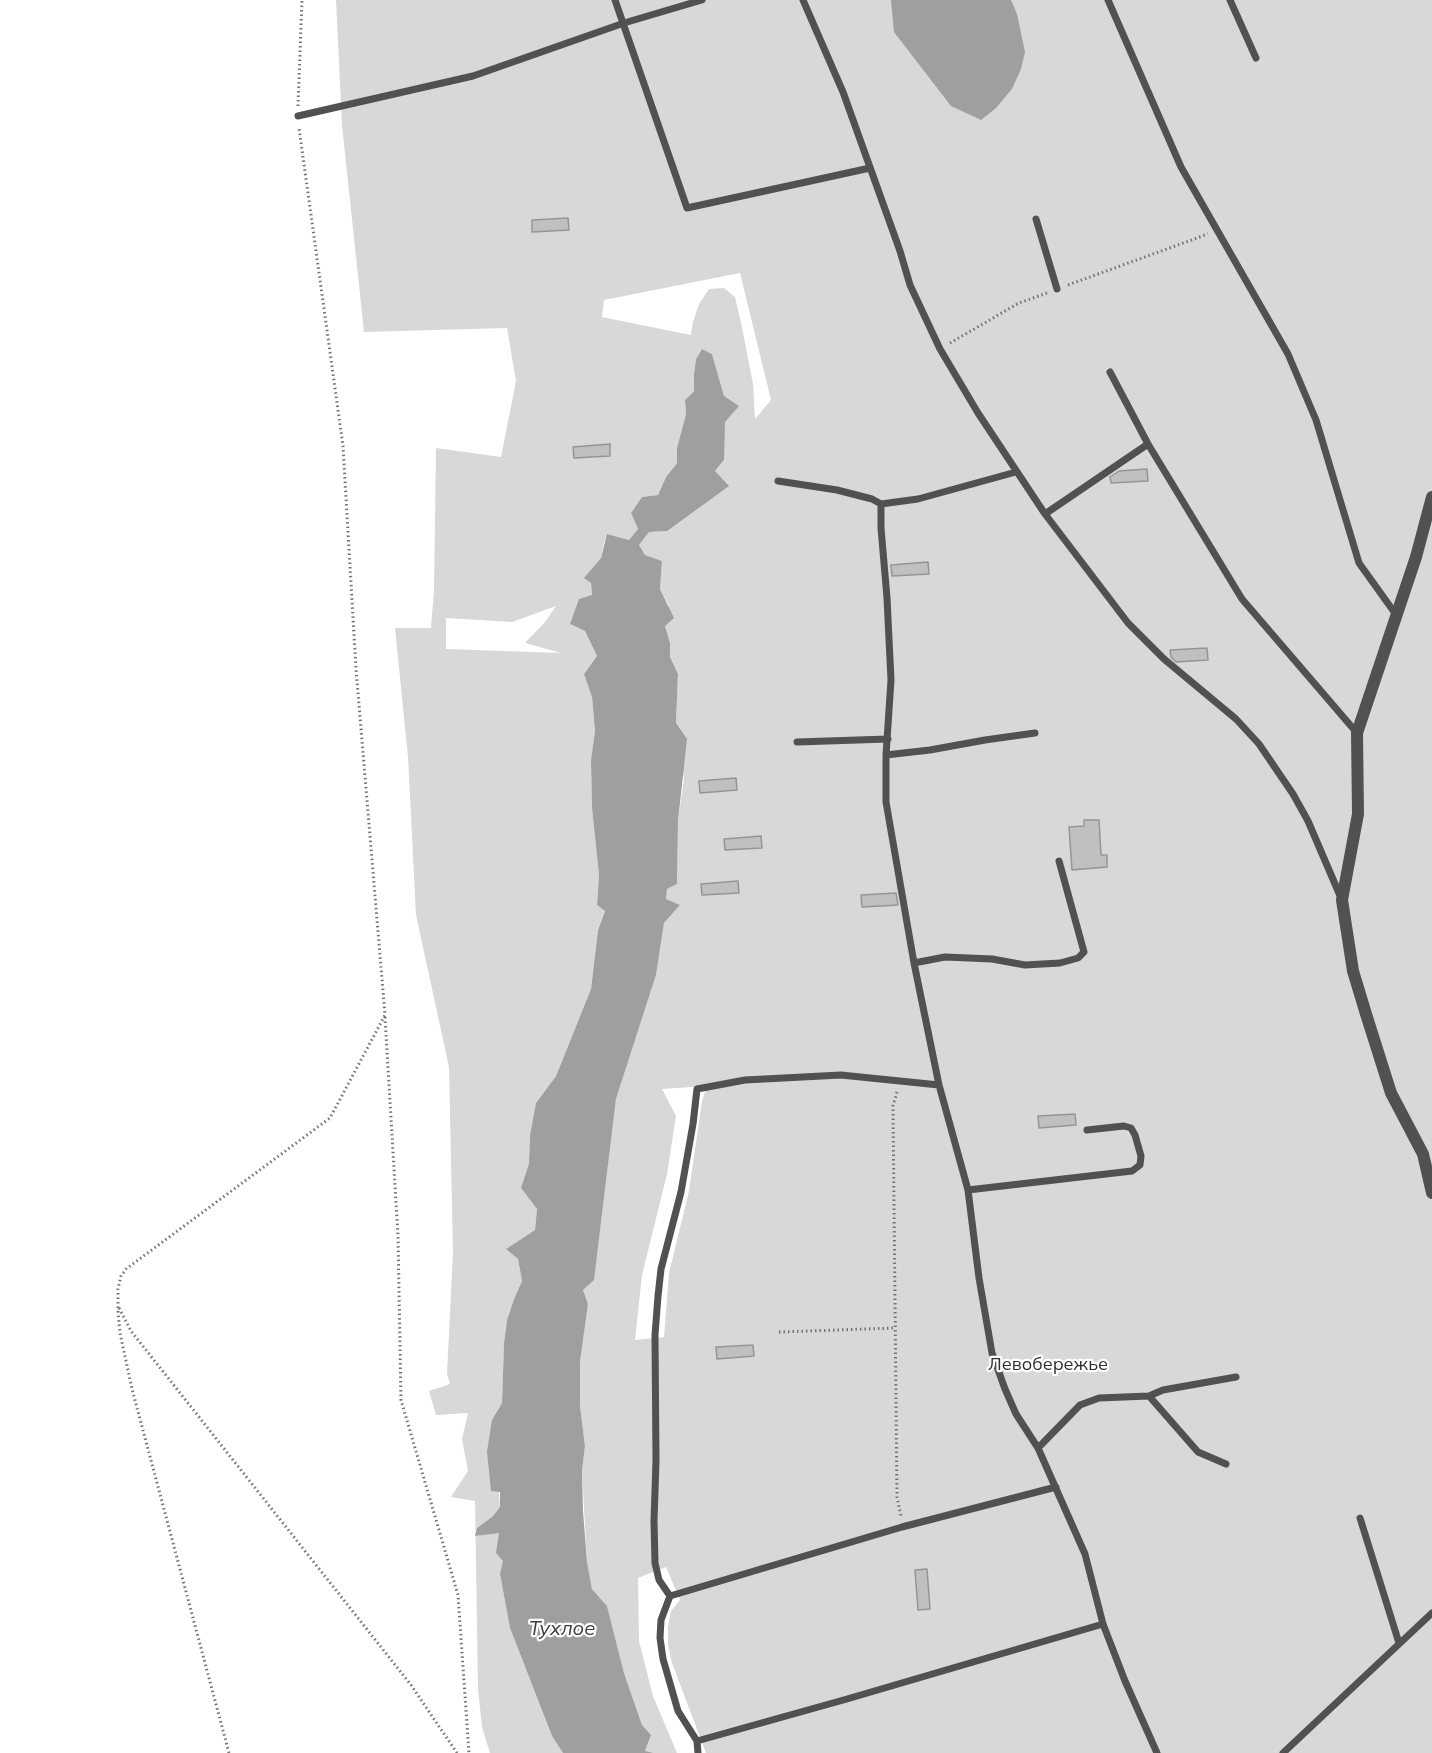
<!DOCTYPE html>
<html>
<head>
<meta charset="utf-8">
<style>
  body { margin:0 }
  canvas { display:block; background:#fff }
</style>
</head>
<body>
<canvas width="1432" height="1753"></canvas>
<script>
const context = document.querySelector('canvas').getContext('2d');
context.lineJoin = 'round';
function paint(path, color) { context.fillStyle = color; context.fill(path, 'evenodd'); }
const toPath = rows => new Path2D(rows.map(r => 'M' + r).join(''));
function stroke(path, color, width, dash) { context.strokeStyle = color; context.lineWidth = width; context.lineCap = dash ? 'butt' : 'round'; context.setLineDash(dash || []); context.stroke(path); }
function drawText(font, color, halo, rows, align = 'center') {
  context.font = font + ' Mulish,sans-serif'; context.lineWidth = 4.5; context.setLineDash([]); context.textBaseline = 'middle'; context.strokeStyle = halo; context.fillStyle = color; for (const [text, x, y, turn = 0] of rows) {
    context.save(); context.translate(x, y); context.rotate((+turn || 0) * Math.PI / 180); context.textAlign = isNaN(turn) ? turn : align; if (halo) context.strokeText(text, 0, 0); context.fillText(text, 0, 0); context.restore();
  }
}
paint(toPath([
  [336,0,1432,0,1432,1753,706,1753,672,1663,668,1645,668,1626,671,1611,680,1600,666,1567,638,1578,639,1641,653,1696,677,1753,654,1753,645,1751,651,1735,642,1725,624,1673,607,1606,592,1589,587,1562,582,1471,585,1446,580,1406,580,1362,588,1304,583,1290,594,1279,616,1099,656,975,664,923,680,905,666,899,667,889,677,884,678,821,684,779,676,724,678,674,670,657,670,643,665,626,669,606,660,589,662,561,645,555,639,545,649,532,667,531,724,460,724,396,712,354,702,349,696,359,694,375,694,391,685,400,686,414,677,448,677,463,666,477,658,495,642,497,631,513,638,529,629,540,607,534,604,543,601,558,585,578,591,583,592,596,570,624,585,631,597,656,584,674,592,697,595,731,591,760,592,808,599,875,597,905,605,910,598,930,591,989,556,1076,536,1103,530,1135,529,1163,521,1188,537,1209,535,1230,506,1249,518,1259,522,1281,514,1299,507,1320,504,1343,502,1403,492,1420,500,1507,493,1516,477,1528,476,1536,499,1532,504,1561,500,1574,510,1628,552,1736,563,1753,490,1753,482,1727,478,1689,475,1501,451,1497,468,1471,462,1439,468,1413,436,1415,429,1391,450,1384,447,1374,453,1253,449,1067,416,915,408,757,395,628,431,628,434,591,436,448,501,457,516,381,507,328,364,332,342,125],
  [740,273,771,400,755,419,753,384,742,327,735,297,724,288,709,289,699,304,693,322,691,335,602,317,604,300],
  [556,606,545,622,525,643,561,653,446,649,446,618,512,622],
  [707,1086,702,1101,689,1191,669,1273,664,1337,635,1340,642,1275,667,1174,676,1116,662,1089]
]), '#d8d8d8');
paint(toPath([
  [891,0,1011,0,1017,14,1025,52,1021,69,1012,89,996,108,981,120,951,106,894,32],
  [702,349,712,354,724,396,739,406,725,422,724,460,715,471,729,486,667,531,649,532,639,545,645,555,662,561,660,589,674,618,665,626,670,643,670,657,678,674,676,723,687,739,678,821,677,884,667,889,666,899,680,905,664,923,656,975,616,1099,594,1280,583,1290,588,1304,580,1362,580,1406,585,1446,582,1471,583,1511,587,1562,592,1589,607,1606,624,1673,642,1725,651,1735,645,1751,654,1753,563,1753,552,1736,510,1628,500,1574,503,1561,496,1553,499,1533,475,1536,477,1528,493,1516,500,1507,500,1492,491,1491,487,1452,492,1420,502,1403,504,1343,507,1320,514,1299,522,1281,518,1259,506,1249,535,1230,537,1209,521,1188,529,1163,530,1135,536,1103,556,1076,591,989,598,930,605,911,597,905,599,875,592,808,591,760,595,731,592,697,584,674,597,656,585,631,570,624,579,599,592,595,591,583,584,578,601,558,607,534,629,540,638,529,631,513,642,497,658,495,666,477,677,463,677,448,686,414,685,400,694,391,694,375,696,359]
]), '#9f9f9f');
const building = toPath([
  [568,218,569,230,532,232,532,220,568,218],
  [610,444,610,456,574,458,573,447,610,444],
  [1147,469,1148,481,1111,483,1110,477,1119,471,1147,469],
  [928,562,929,574,892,576,891,565,928,562],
  [1207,648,1208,660,1176,662,1171,657,1170,650,1207,648],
  [736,778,737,790,700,793,699,781,736,778],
  [1084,820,1099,820,1101,855,1107,855,1107,867,1072,870,1069,827,1084,826,1084,820],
  [761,836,762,848,725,850,724,839,761,836],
  [738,881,739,893,702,895,701,884,738,881],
  [896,893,898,905,862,907,861,895,896,893],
  [1075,1114,1076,1125,1039,1128,1038,1116,1075,1114],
  [753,1345,754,1356,717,1359,716,1347,753,1345],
  [927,1569,930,1609,918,1610,915,1570,927,1569]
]);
paint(building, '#c0c0c0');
stroke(building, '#959595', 1.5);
stroke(toPath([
  [298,106,302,0],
  [1068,285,1208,234],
  [950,343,1019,303,1047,293],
  [385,1017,398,1236,401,1400,458,1595,469,1753],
  [897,1092,893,1106,897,1497,901,1516],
  [119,1308,131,1331,411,1685,457,1753],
  [779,1332,895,1328],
  [229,1753,132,1389,120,1333,118,1312,118,1289,121,1276,126,1269,330,1118,385,1015,356,669,343,446,299,128]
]), '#737373', 3, [1.5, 3]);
stroke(toPath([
  [615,0,687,208,870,168],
  [803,0,843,92,900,251,910,285,940,349,978,413,1045,514,1128,623,1164,659,1236,719,1259,744,1293,794,1308,821,1341,898],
  [1108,0,1181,167,1288,354,1316,420,1359,563,1397,616],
  [1230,0,1256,58],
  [298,116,473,76,624,23,702,0],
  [1036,219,1057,289],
  [1110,372,1148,444,1242,599,1357,733],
  [778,481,837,490,872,499,881,504,918,499,1016,472],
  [881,504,881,528,887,598,891,680,886,755,886,802,914,963,939,1085,968,1190,979,1278,992,1353,1005,1389,1016,1414,1038,1448,1085,1554,1103,1624,1125,1681,1157,1753],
  [1045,514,1148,444],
  [797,742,888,739],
  [886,755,930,750,985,740,1035,733],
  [914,963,945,957,992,959,1025,965,1060,963,1078,958,1084,952,1059,861],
  [939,1085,841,1075,745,1080,697,1089,693,1124,681,1192,661,1269,658,1296,655,1335,656,1461,654,1521,655,1563,659,1580,670,1596,902,1527,1056,1487],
  [968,1190,1132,1171,1140,1165,1141,1156,1135,1135,1131,1128,1124,1126,1087,1130],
  [1149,1396,1163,1390,1236,1377],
  [1038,1448,1080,1405,1099,1398,1149,1396,1198,1452,1226,1464],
  [1360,1518,1399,1643],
  [670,1596,661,1620,660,1638,663,1659,678,1711,697,1741,847,1699,1103,1624],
  [697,1741,698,1753],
  [1283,1753,1432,1613]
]), '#515151', 7);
stroke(toPath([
  [1432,497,1416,557,1357,733,1358,814,1342,900,1353,971,1366,1014,1391,1093,1423,1154,1432,1193]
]), '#515151', 12);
drawText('18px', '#2f2f2f', '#fff', [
  ["Левобережье",1048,1365]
]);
drawText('italic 20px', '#404040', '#fff', [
  ["Тухлое",562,1629]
]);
</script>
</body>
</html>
